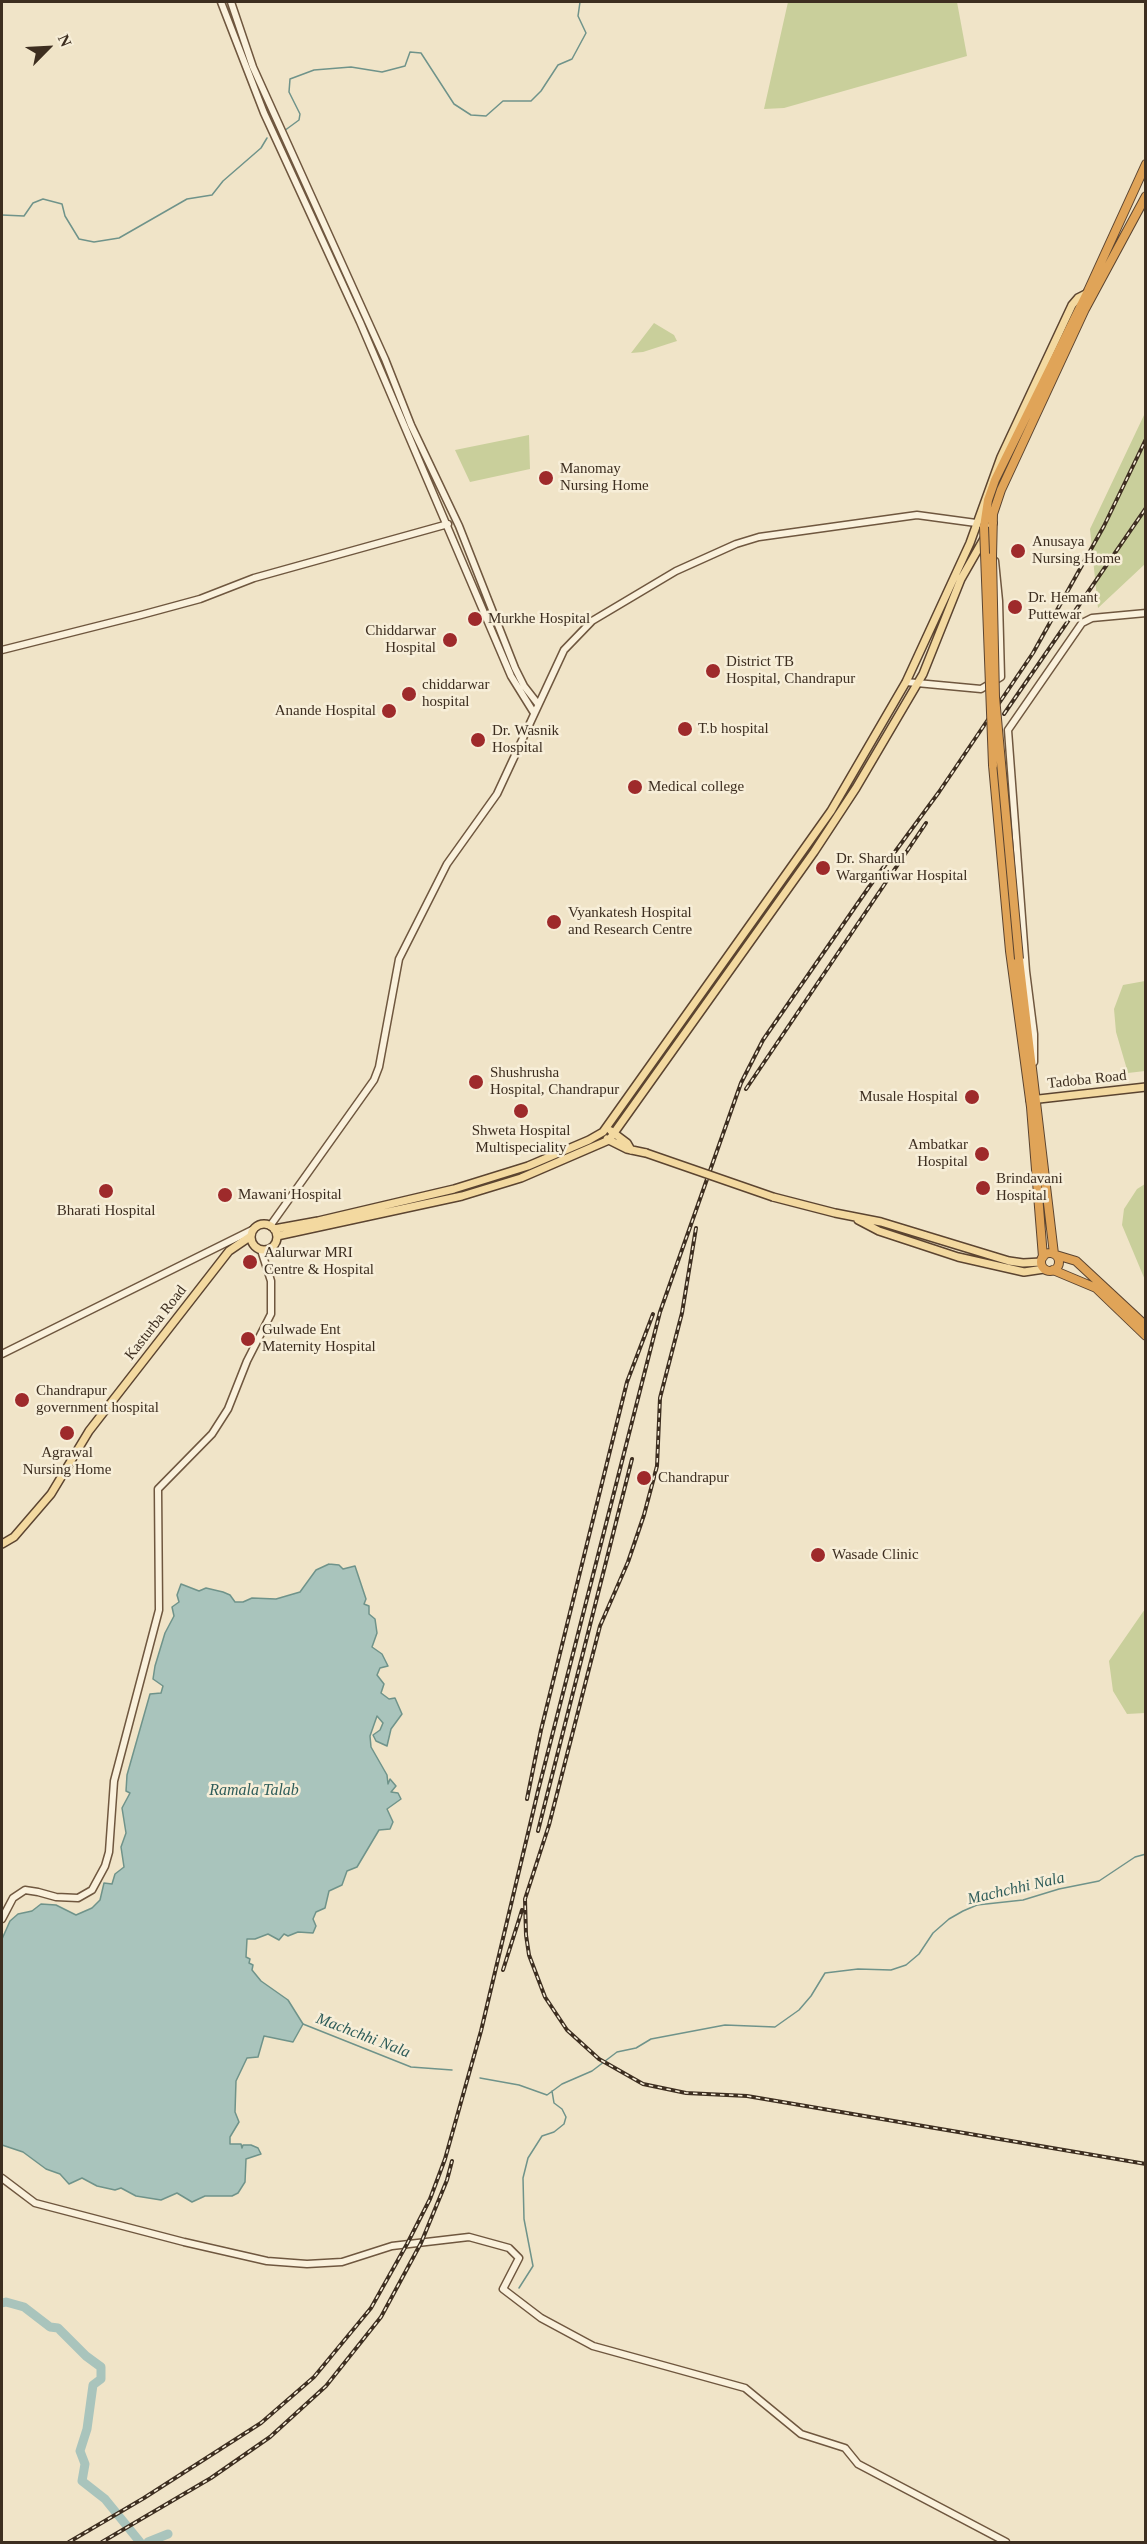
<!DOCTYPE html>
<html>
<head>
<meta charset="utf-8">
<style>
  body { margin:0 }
  #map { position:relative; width:1147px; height:2544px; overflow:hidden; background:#f0e4c8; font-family:Georgia,serif }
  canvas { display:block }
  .frame { position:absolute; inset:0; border:3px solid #3d2e20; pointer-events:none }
  .north { position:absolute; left:18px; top:18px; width:60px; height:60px; -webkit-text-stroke:4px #f7eed8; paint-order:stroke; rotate:66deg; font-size:16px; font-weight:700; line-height:24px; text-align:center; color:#3d2e20 }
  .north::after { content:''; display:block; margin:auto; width:21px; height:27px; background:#3d2e20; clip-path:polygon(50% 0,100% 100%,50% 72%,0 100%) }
</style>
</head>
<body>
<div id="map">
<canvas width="1147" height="2544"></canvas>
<div class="frame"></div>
<div class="north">N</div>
</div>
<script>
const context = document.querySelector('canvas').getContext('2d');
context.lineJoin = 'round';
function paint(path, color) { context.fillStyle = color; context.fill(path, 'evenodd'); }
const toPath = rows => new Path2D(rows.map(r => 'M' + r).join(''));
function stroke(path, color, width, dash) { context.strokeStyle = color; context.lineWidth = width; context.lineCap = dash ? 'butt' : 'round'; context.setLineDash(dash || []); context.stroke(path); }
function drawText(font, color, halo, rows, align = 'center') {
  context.font = font + ' Georgia,serif'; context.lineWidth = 5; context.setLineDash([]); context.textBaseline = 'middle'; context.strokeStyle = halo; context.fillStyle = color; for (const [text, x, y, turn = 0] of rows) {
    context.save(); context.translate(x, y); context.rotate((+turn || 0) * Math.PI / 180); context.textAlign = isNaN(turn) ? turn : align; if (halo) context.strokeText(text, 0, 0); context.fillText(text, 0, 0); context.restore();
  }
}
paint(toPath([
  [788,2,957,2,967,56,784,108,764,109],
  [654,323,674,335,677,341,643,352,631,353],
  [1145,413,1145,564,1098,608,1090,529],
  [529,435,530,469,470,482,455,450],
  [1145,981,1145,1071,1128,1073,1116,1032,1114,1009,1123,985],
  [1145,1184,1145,1280,1122,1225,1124,1209,1137,1189],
  [1145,1609,1145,1713,1127,1714,1113,1691,1109,1661]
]), '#c9cf9b');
const water = toPath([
  [329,1564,339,1565,343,1569,355,1566,366,1599,364,1604,369,1606,369,1614,375,1619,377,1633,372,1647,382,1654,388,1666,380,1668,377,1675,384,1684,381,1693,389,1699,395,1698,402,1714,391,1729,387,1746,376,1741,373,1735,380,1730,383,1723,377,1716,370,1736,371,1747,387,1775,388,1784,390,1779,396,1786,391,1792,398,1793,401,1799,387,1809,393,1822,390,1829,379,1830,357,1867,347,1871,342,1885,329,1891,325,1908,316,1912,313,1919,316,1926,313,1933,298,1932,288,1936,284,1934,279,1940,268,1934,255,1939,247,1939,246,1957,250,1959,249,1963,253,1965,252,1970,261,1981,288,2000,303,2024,293,2042,264,2036,258,2057,247,2058,236,2081,235,2112,239,2122,230,2137,230,2144,241,2144,242,2148,243,2145,251,2145,258,2148,261,2154,246,2159,245,2182,238,2193,232,2196,205,2196,192,2202,177,2193,161,2200,136,2196,121,2188,115,2190,97,2186,82,2178,69,2184,60,2174,46,2169,23,2152,2,2145,2,1939,10,1921,18,1914,32,1911,41,1904,56,1905,76,1915,92,1908,100,1900,104,1883,112,1884,115,1874,124,1867,121,1847,126,1833,122,1808,130,1793,126,1791,127,1775,150,1694,161,1693,163,1686,153,1679,155,1666,165,1633,174,1616,172,1607,179,1602,177,1595,181,1584,199,1591,206,1588,223,1592,230,1595,235,1602,243,1602,252,1598,276,1599,300,1592,316,1570,329,1564]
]);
paint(water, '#a9c4bc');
stroke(water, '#6f938a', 1.5);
stroke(toPath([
  [284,131,299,120,300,114,289,92,290,79,314,70,351,67,382,72,405,66,410,52,421,53,454,104,471,115,486,116,503,101,531,101,541,91,558,65,572,59,586,33,578,16,580,2],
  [2,215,24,216,33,203,43,199,62,204,65,216,79,239,94,242,119,238,187,199,212,195,223,181,261,148,267,138],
  [303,2024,411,2067,452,2070],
  [480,2078,519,2085,547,2095,562,2084,592,2071,617,2052,636,2048,651,2039,725,2025,775,2027,799,2010,811,1996,825,1973,858,1969,891,1970,906,1965,919,1954,933,1933,949,1919,963,1911,977,1905,1023,1900,1059,1889,1099,1881,1135,1857,1146,1854],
  [519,2288,533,2266,524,2219,523,2178,528,2158,542,2136,554,2132,564,2124,566,2117,562,2109,554,2103,552,2091]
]), '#6f938a', 1.5);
stroke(toPath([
  [2,2303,6,2302,24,2307,50,2327,58,2328,86,2356,101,2367,101,2379,93,2385,87,2429,80,2451,85,2464,82,2481,105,2499,140,2542],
  [148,2542,168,2534]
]), '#a9c4bc', 9);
const secondary = toPath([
  [221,2,264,113,360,322,511,676,534,713],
  [231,2,253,67,385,359,411,425,459,526,515,668,524,686,538,704],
  [2,650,141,615,200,599,254,578,448,524],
  [906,682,981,689,1001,677,999,601,995,561],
  [1034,1062,1034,1034,1026,971,1008,730,1082,623,1092,618,1146,613],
  [270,1226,374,1080,379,1067,399,959,447,864,497,794,564,650,592,621,676,571,736,544,759,537,917,515,976,523],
  [2,1354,254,1229],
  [2,1919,13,1898,25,1890,38,1892,56,1897,78,1898,92,1890,105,1866,109,1852,114,1781,159,1610,158,1489,212,1434,228,1409,247,1361,271,1314,271,1281,261,1250],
  [2,2178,35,2203,184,2242,267,2261,307,2264,342,2262,392,2246,469,2237,509,2248,519,2258,503,2289,541,2318,593,2346,745,2388,801,2434,845,2448,858,2464,1006,2542]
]);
const primary = toPath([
  [1030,1100,1146,1087],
  [611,1131,627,1143,631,1150],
  [607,1139,627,1149,646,1153],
  [773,1197,835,1213,881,1222,1009,1261,1023,1263,1041,1262],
  [858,1220,879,1231,958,1257,1024,1272,1044,1269],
  '251 1237a13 13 0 1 1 26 0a13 13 0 1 1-26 0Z',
  [274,1229,318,1221,454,1189,528,1166,589,1140,603,1132,831,811,906,682,970,543,1001,457,1072,305,1078,298,1086,294],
  [277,1236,462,1196,521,1178,609,1140,814,852,856,788,923,674,961,579,993,523],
  [2,1544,14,1537,51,1494,89,1431,229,1251,251,1236]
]);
const highway = toPath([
  [984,527,988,500,995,480,1088,291,1146,164],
  [992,557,993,514,1001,490,1085,309,1146,196],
  [993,765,1010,951,1031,1107,1043,1257],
  [1019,959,1054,1254],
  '1041 1262a9 9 0 1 1 18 0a9 9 0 1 1-18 0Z',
  [1056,1255,1076,1261,1146,1326],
  [1053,1270,1096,1288,1146,1336]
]);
stroke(secondary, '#6f573f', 9);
stroke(primary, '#5b4430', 10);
stroke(highway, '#5b4430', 10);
stroke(secondary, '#faf1dc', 6);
stroke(primary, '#f3d9a0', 7);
stroke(highway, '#e0a458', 8);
const rail = toPath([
  [1004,714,1146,508],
  [746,1089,926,823],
  [696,1228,682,1313,660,1398,657,1466,644,1515,628,1562,600,1626,549,1825,525,1899,526,1935,529,1955,545,1997,567,2030,599,2059,643,2084,686,2093,747,2096,1146,2164],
  [527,1799,541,1730,627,1382,653,1314],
  [538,1831,632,1459],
  [503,1970,522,1910],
  [69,2542,144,2498,261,2423,314,2377,371,2308,407,2244,430,2199,445,2159,481,2031,538,1791,660,1312,741,1083,763,1040,869,887,939,792,1033,653,1104,526,1146,439],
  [102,2542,211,2478,270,2437,326,2386,381,2317,421,2243,447,2180,452,2161]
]);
stroke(rail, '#3d2e20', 4);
stroke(rail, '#f7eed8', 1.5, [4.5]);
const primaryBridge = toPath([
  [646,1153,773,1197]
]);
const highwayBridge = toPath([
  [984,527,993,765],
  [992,557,995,697,1019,959]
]);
stroke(primaryBridge, '#5b4430', 10, []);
stroke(highwayBridge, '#5b4430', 10, []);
stroke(primaryBridge, '#f3d9a0', 7);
stroke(highwayBridge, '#e0a458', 8);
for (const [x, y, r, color] of [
  [546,478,8,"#9e2a2b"],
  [1018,551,8,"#9e2a2b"],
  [1015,607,8,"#9e2a2b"],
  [475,619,8,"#9e2a2b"],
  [450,640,8,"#9e2a2b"],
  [713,671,8,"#9e2a2b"],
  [409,694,8,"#9e2a2b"],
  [389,711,8,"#9e2a2b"],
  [685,729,8,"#9e2a2b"],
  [478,740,8,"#9e2a2b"],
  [635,787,8,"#9e2a2b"],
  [823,868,8,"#9e2a2b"],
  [554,922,8,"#9e2a2b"],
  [476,1082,8,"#9e2a2b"],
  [972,1097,8,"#9e2a2b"],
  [521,1111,8,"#9e2a2b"],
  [982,1154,8,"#9e2a2b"],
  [983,1188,8,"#9e2a2b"],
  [106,1191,8,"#9e2a2b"],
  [225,1195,8,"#9e2a2b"],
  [250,1262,8,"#9e2a2b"],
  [248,1339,8,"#9e2a2b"],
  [22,1400,8,"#9e2a2b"],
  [67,1433,8,"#9e2a2b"],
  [644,1478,8,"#9e2a2b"],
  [818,1555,8,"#9e2a2b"]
]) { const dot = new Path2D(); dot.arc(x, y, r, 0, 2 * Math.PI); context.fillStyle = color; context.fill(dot); stroke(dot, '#f7eed8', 2); }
drawText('15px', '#3d2e20', '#f7eed8', [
  ["Manomay",560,469],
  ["Nursing Home",560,486],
  ["Anusaya",1032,542],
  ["Nursing Home",1032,559],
  ["Dr. Hemant",1028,598],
  ["Puttewar",1028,615],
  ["Murkhe Hospital",488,619],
  ["Chiddarwar",436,631,"right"],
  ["Hospital",436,648,"right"],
  ["District TB",726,662],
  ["Hospital, Chandrapur",726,679],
  ["chiddarwar",422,685],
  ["hospital",422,702],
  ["Anande Hospital",376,711,"right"],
  ["T.b hospital",698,729],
  ["Dr. Wasnik",492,731],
  ["Hospital",492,748],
  ["Medical college",648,787],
  ["Dr. Shardul",836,859],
  ["Wargantiwar Hospital",836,876],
  ["Vyankatesh Hospital",568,913],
  ["and Research Centre",568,930],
  ["Shushrusha",490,1073],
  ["Hospital, Chandrapur",490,1090],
  ["Musale Hospital",958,1097,"right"],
  ["Shweta Hospital",521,1131,"center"],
  ["Multispeciality",521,1148,"center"],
  ["Ambatkar",968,1145,"right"],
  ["Hospital",968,1162,"right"],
  ["Brindavani",996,1179],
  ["Hospital",996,1196],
  ["Mawani Hospital",238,1195],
  ["Bharati Hospital",106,1211,"center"],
  ["Aalurwar MRI",264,1253],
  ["Centre & Hospital",264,1270],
  ["Gulwade Ent",262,1330],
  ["Maternity Hospital",262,1347],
  ["Chandrapur",36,1391],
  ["government hospital",36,1408],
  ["Agrawal",67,1453,"center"],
  ["Nursing Home",67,1470,"center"],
  ["Chandrapur",658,1478],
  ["Wasade Clinic",832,1555]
], 'left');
drawText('15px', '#3d2e20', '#f7eed8', [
  ["Tadoba Road",1087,1080,-6],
  ["Kasturba Road",156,1323,-52]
]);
drawText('italic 16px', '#2f5d5a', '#f7eed8', [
  ["Ramala Talab",254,1791],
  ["Machchhi Nala",1016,1889,-13],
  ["Machchhi Nala",363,2036,21]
]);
</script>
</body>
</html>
